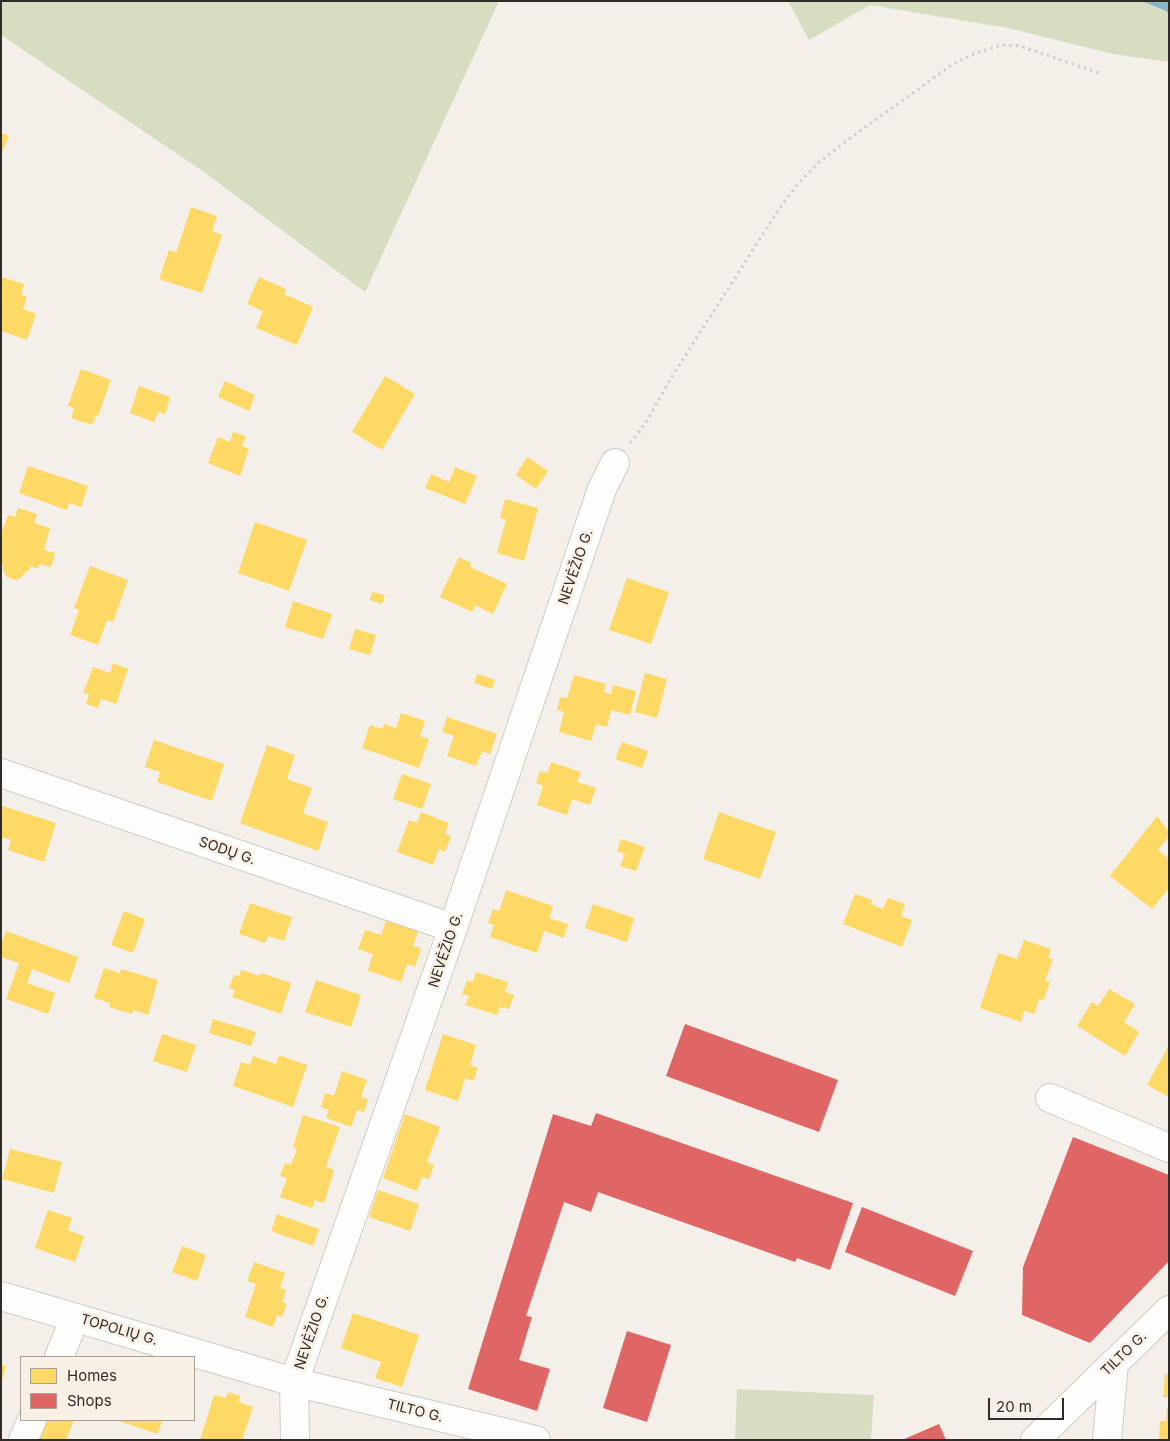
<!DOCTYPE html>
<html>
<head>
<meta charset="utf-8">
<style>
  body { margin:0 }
  #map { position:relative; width:1170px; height:1441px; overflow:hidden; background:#f4efe9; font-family:Inter,sans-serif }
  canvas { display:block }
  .frame { position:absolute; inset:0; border:2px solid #302d29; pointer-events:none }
  .legend { position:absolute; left:20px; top:1356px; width:175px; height:65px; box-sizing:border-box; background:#f8efe5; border:1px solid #a8a19a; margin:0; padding:6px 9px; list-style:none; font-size:15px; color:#302d29 }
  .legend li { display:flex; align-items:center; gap:10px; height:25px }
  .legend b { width:25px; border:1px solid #a8a19a }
  .scale { position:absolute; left:988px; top:1398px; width:76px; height:22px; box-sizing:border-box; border:2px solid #302d29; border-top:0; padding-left:6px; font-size:15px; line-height:18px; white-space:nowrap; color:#302d29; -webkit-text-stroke:4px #f8efe5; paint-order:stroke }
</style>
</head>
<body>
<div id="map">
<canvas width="1170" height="1441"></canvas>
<div class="frame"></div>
<ul class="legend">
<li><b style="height:14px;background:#ffd966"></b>Homes</li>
<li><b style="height:14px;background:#e06666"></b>Shops</li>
</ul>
<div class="scale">20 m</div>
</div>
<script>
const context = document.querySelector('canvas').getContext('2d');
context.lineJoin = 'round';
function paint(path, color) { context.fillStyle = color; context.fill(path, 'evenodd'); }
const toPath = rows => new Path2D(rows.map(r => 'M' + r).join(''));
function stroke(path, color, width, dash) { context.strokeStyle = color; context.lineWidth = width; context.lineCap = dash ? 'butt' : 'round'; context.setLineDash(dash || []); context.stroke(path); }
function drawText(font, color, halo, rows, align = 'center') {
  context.font = font + ' Inter,sans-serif'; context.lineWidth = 5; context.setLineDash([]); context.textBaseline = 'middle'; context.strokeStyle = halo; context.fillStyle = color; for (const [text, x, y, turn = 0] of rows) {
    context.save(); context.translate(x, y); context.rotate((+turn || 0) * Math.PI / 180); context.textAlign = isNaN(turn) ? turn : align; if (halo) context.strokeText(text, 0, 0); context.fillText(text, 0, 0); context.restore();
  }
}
paint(toPath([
  [1,1,499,1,365,292,204,172,1,35],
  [788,1,1141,1,1169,13,1169,62,1113,54,1008,28,870,5,809,40],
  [737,1389,874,1395,871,1440,735,1440]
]), '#d7ddc1');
paint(toPath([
  [1141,1,1169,1,1169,13,1161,9]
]), '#88b7c7');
paint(toPath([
  [1,133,9,136,1,154],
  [191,207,217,216,212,231,222,235,202,293,159,279,169,250,176,253],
  [1,277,24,284,21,295,27,297,23,309,36,314,27,340,1,331],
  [259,277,286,289,284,294,313,307,297,345,256,328,263,311,247,304],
  [81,369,111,380,98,416,96,415,92,425,71,418,74,408,68,406],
  [385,376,415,394,382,450,352,432],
  [225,381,255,395,249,411,218,397],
  [139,386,170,397,165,414,158,412,154,422,130,413],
  [233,432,246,436,242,446,249,449,240,476,208,463,218,437,230,442],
  [527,457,548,471,536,489,516,475],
  [28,466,88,486,81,507,69,503,67,510,19,493],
  [455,467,477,476,465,504,425,488,431,474,449,482],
  [505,499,538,508,524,561,497,553,506,520,500,518],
  [18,508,37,514,34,523,50,528,44,550,55,553,51,567,39,564,38,569,30,566,28,572,26,571,21,578,15,580,7,577,3,570,3,564,1,564,1,529,3,529,8,515,15,517],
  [255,522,307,540,289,591,238,573],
  [459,557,471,563,470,567,507,584,493,614,475,605,472,612,440,597],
  [90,566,128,580,113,622,107,620,98,645,70,635,79,610,74,608],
  [627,578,669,592,651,644,609,630],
  [372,592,385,595,382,604,370,600],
  [293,601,332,614,323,639,285,627],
  [355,629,376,635,370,655,349,649],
  [113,663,128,669,116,704,101,699,98,708,86,704,89,694,83,693,93,667,110,673],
  [645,673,667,679,657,718,635,712],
  [477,674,495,680,492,689,474,683],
  [574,675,606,684,604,692,611,694,613,685,636,691,630,715,611,710,607,727,596,724,591,741,559,732,564,712,557,710,560,697,567,698],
  [401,713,425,721,420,736,429,739,419,768,362,748,370,725,382,729,384,724,396,728],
  [447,717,497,734,490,754,482,751,476,766,447,756,454,736,442,732],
  [154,740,224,764,212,801,157,782,160,772,145,767],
  [622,742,648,751,642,768,615,759],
  [267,745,295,755,287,779,312,788,303,813,328,822,318,851,240,823],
  [551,762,581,772,577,782,596,788,590,805,572,799,567,815,537,805,543,786,536,783,540,771,548,773],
  [402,774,431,784,422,809,393,799],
  [3,806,56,823,44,862,8,850,11,840,1,837,1,810],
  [421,812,449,823,445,834,451,836,445,852,439,849,433,865,397,852,409,820,417,823],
  [719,812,776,832,760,879,703,859],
  [1157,816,1169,832,1169,836,1158,850,1169,859,1169,888,1152,909,1110,876],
  [621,839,645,847,636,871,620,866,625,854,617,851],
  [506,890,553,906,549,918,568,924,564,938,544,931,537,953,490,937,494,925,488,923,493,909,499,911],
  [855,894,872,900,871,904,883,909,888,898,905,904,901,916,912,920,902,947,843,924],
  [250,903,292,917,284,941,268,936,265,943,239,934],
  [593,904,634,918,627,942,585,928],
  [124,911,145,919,133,953,111,945],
  [387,918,419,929,413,946,421,948,415,967,407,964,401,982,368,971,373,954,358,949,365,930,381,935],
  [6,931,78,957,69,983,32,969,27,983,55,993,48,1014,6,999,19,963,1,957,1,945],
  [1024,940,1051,949,1048,958,1053,959,1045,981,1050,982,1043,1001,1039,999,1034,1014,1024,1011,1021,1022,980,1008,998,953,1017,959],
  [104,968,120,973,121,969,158,980,148,1015,133,1010,132,1014,109,1007,110,1003,94,998],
  [241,970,260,976,261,973,291,983,281,1014,232,997,235,990,229,988,234,975,239,976],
  [476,972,508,982,505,992,514,995,509,1009,500,1007,497,1015,465,1005,469,996,462,994,467,980,473,982],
  [316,980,361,995,351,1027,305,1012],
  [1109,989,1135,1004,1124,1022,1139,1032,1125,1056,1077,1026,1092,1002,1098,1006],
  [213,1019,256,1032,251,1046,209,1033],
  [162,1034,196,1045,187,1072,153,1061],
  [443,1034,476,1045,470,1065,478,1068,473,1081,465,1078,458,1101,425,1090],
  [1169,1045,1169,1097,1147,1085],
  [279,1055,307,1065,293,1107,233,1086,241,1062,250,1065,253,1056,276,1064],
  [342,1071,367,1080,361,1097,368,1099,364,1112,357,1110,351,1127,326,1118,329,1110,321,1107,325,1093,334,1096],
  [405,1114,440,1127,427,1162,434,1165,429,1179,422,1177,417,1191,383,1178],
  [303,1115,340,1127,326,1167,334,1170,324,1203,315,1200,312,1208,280,1197,287,1178,280,1176,285,1163,291,1165,297,1149,293,1147],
  [10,1149,62,1162,54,1193,2,1179],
  [378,1190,419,1204,410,1231,369,1217],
  [48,1210,72,1218,68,1230,84,1236,75,1262,35,1248],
  [277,1214,319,1229,313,1246,271,1231],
  [182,1246,206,1255,197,1281,172,1272],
  [254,1262,285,1273,280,1288,286,1290,282,1302,287,1304,282,1317,277,1315,273,1327,245,1317,256,1284,247,1281],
  [353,1313,419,1335,402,1387,375,1378,381,1362,341,1348],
  [1,1364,6,1366,2,1381,1,1381],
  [1165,1374,1169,1374,1169,1397,1163,1397],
  [228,1392,240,1396,239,1402,253,1407,242,1440,200,1440,214,1395,226,1398],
  [1167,1407,1169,1407,1169,1440,1159,1440,1160,1421,1166,1421],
  [46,1420,74,1420,66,1440,38,1440],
  [116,1420,162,1420,158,1434]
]), '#ffd966');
paint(toPath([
  [685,1024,838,1080,819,1132,666,1076],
  [596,1113,853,1203,830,1270,797,1258,795,1262,598,1192,591,1212,564,1202,526,1316,532,1317,519,1360,550,1369,537,1411,468,1389,553,1114,591,1126],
  [1073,1137,1169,1175,1169,1261,1090,1343,1022,1315,1023,1267],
  [862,1207,973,1251,955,1296,845,1252],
  [627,1331,671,1345,647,1422,603,1408],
  [939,1424,946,1440,902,1440]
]), '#e06666');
const minor = toPath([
  [1,773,453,928],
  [1050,1098,1169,1148],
  [1,1296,294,1382,536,1440],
  [59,1357,75,1318],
  [23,1440,32,1420],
  [295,1440,294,1382,453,928,602,489,615,463],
  [1035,1440,1169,1310],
  [1107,1440,1114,1363]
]);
stroke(minor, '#cfcbc7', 30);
stroke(toPath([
  [630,443,647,421,671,378,779,209,797,185,818,163,849,139,953,64,976,53,1002,45,1020,46,1099,73]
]), '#d2d0ce', 3, [2.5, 4]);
stroke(minor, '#fdfdfc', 28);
drawText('14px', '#302d29', '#f8efe5', [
  ["NEVĖŽIO G.",576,567,-71],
  ["SODŲ G.",227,851,19],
  ["NEVĖŽIO G.",446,950,-71],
  ["TOPOLIŲ G.",119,1330,16],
  ["NEVĖŽIO G.",312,1332,-71],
  ["TILTO G.",1124,1354,-44],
  ["TILTO G.",415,1411,14]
]);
</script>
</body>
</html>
